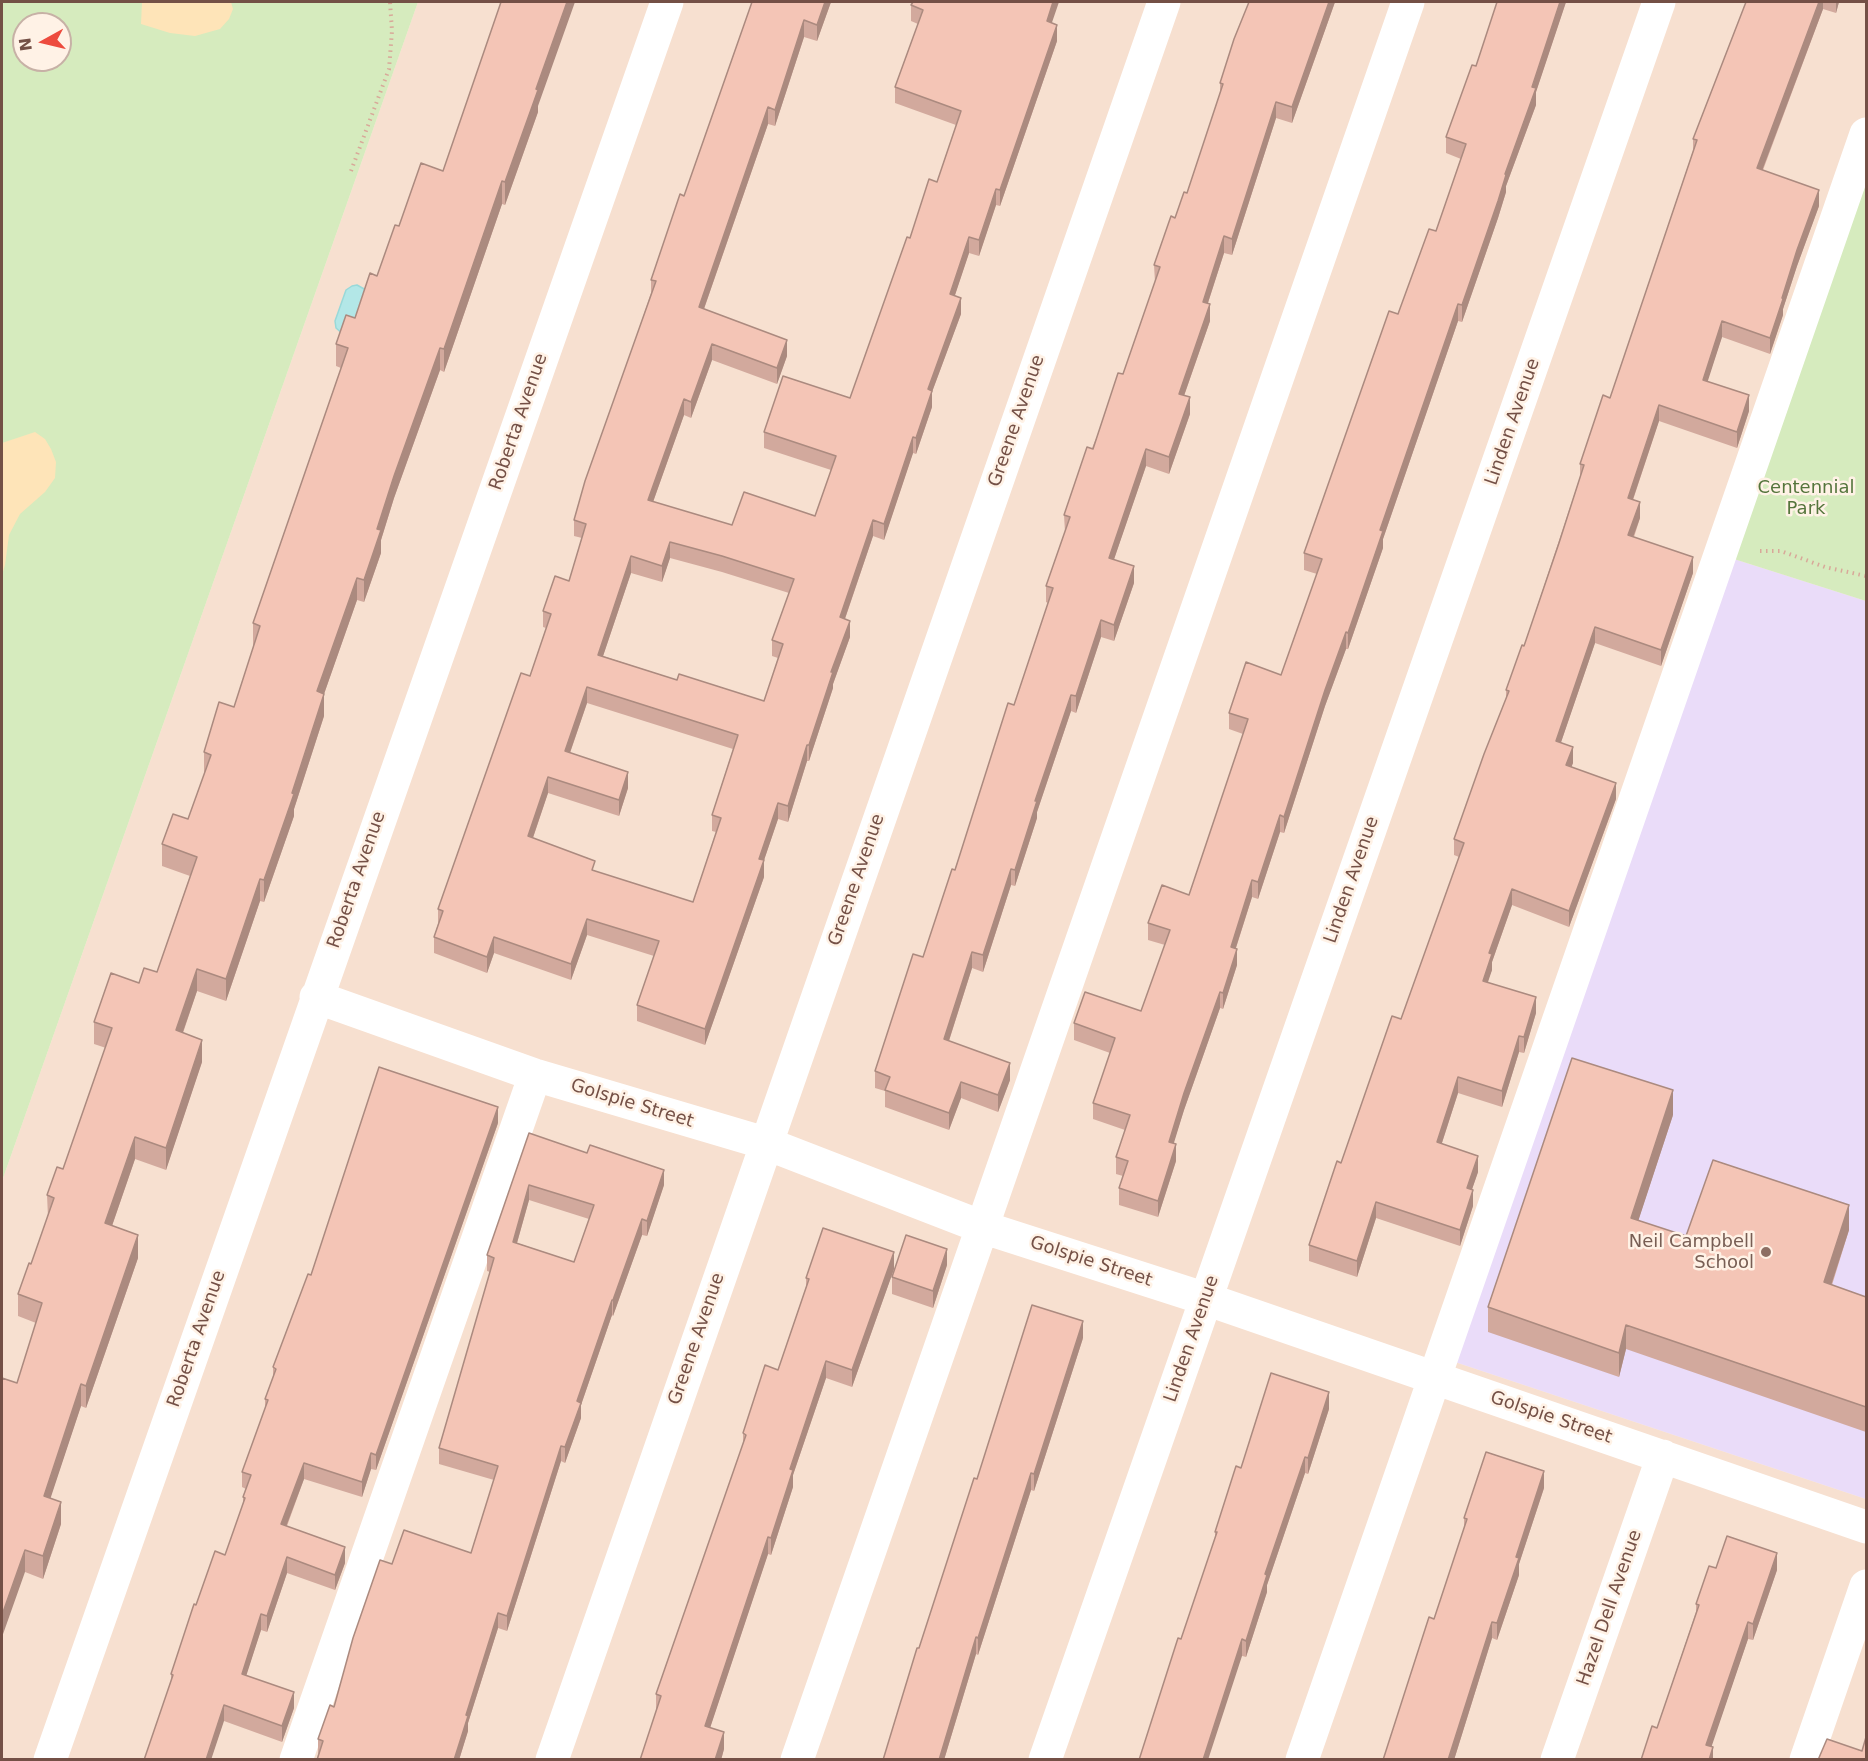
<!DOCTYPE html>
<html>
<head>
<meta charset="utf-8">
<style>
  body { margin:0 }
  #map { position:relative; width:1868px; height:1761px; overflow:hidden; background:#fdeddf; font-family:"DejaVu Sans",sans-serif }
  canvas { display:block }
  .frame { position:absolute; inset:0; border:3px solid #745046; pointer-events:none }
  .north { position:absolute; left:12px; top:12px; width:60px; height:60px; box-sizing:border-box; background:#fff2e6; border:2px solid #c7b1a6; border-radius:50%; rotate:262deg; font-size:16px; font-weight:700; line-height:24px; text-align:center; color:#745046 }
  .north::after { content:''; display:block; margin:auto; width:21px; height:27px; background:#ed4b3e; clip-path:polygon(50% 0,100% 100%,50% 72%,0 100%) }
</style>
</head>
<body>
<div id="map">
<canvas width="1868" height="1761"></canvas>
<div class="frame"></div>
<div class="north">N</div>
</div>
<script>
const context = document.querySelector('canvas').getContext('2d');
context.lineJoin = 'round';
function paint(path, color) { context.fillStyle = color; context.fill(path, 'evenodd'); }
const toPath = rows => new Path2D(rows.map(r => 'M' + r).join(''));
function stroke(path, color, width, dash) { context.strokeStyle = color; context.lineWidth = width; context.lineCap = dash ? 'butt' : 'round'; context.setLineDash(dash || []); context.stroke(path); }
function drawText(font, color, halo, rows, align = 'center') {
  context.font = font + ' "DejaVu Sans",sans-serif'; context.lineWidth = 5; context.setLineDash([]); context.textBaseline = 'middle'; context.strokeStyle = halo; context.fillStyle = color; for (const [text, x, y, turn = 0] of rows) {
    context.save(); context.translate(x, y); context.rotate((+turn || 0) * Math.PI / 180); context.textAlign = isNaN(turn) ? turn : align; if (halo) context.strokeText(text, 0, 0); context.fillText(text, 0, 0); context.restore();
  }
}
paint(toPath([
  [418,2,1866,2,1866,185,1449,1360,1866,1499,1866,1759,2,1760,2,1181]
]), '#f7e0d0');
paint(toPath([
  [1734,559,1866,601,1866,1499,1449,1360]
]), '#eadcf9');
paint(toPath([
  [2,2,418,2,2,1181],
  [24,24,60,24,60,60,24,60],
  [1866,138,1866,601,1734,559]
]), '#d6ebbe');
paint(toPath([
  [142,2,231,2,233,9,229,19,220,29,195,36,170,33,141,24],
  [35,432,45,439,51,449,56,462,55,478,45,492,20,514,9,535,5,565,2,575,2,443]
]), '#fee4b8');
const water = toPath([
  [357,285,366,290,369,298,344,335,336,328,335,321,346,290,352,286,357,285]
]);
paint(water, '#b3e7e7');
stroke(water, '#99d9d9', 1.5);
stroke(toPath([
  [351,171,389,69,392,31,390,2],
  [1760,551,1781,551,1825,567,1866,576]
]), '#d8a899', 4, [1.5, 4.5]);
stroke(toPath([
  [316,997,535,1075,765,1143,982,1227,1206,1299,1866,1527],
  [50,1760,667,2],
  [296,1760,535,1075],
  [552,1760,1164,2],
  [797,1760,1408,2],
  [1045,1760,1659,2],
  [1302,1760,1866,134],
  [1557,1760,1663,1456],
  [1806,1760,1866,1586]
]), '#fff', 33);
paint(toPath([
  [752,2,831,2,817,41,804,37,775,126,768,124,704,309,787,356,777,384,712,360,691,418,684,415,653,502,732,525,815,516,831,470,764,448,764,432,850,398,910,238,937,182,956,125,895,103,895,87,918,24,911,21,911,5,1052,23,1057,41,1000,206,996,205,979,256,969,253,955,295,961,314,932,392,932,407,916,454,913,453,884,540,873,536,845,619,850,637,833,684,833,688,809,761,807,761,788,822,778,819,764,860,764,877,705,1045,637,1021,637,1005,654,956,587,935,571,980,494,953,487,973,434,953,434,937,438,924,438,909,530,676,546,628,543,627,543,611,569,581,582,538,574,536,574,520,651,293,651,280,684,196],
  [670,558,722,572,789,593,772,640,772,656,778,658,764,701,677,680,603,656,631,573,662,582],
  [587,703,733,749,712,815,712,831,716,832,693,902,595,871,533,838,548,793,619,816,628,788,570,753],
  [1335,2,1292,123,1276,118,1232,255,1224,253,1208,303,1210,321,1184,396,1190,414,1169,474,1146,466,1114,559,1134,583,1114,641,1101,637,1076,713,1071,711,1037,812,1037,818,1015,886,1011,885,983,972,972,968,949,1041,1010,1080,998,1112,961,1098,949,1130,885,1107,885,1091,875,1088,875,1071,923,957,1014,705,1048,603,1046,602,1046,586,1065,532,1064,515,1123,374,1155,282,1154,265,1187,193,1220,95,1220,83],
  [1497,2,1566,2,1536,92,1536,105,1506,186,1506,192,1498,218,1462,322,1458,321,1383,539,1383,548,1348,649,1346,649,1325,706,1284,833,1280,832,1258,899,1252,897,1236,948,1237,965,1223,1009,1220,1008,1184,1110,1173,1144,1176,1161,1158,1217,1119,1205,1119,1188,1123,1176,1116,1174,1116,1157,1125,1130,1093,1119,1093,1103,1110,1053,1074,1040,1074,1023,1141,1011,1165,945,1148,940,1148,923,1189,895,1243,734,1229,729,1229,713,1281,675,1317,574,1304,570,1304,553,1398,314,1436,231,1461,159,1446,153,1446,137,1476,66],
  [1746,2,1839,2,1836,13,1823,9,1763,170,1819,206,1797,266,1783,309,1783,315,1770,354,1722,337,1707,381,1749,411,1737,448,1659,421,1633,500,1640,518,1634,537,1693,573,1661,666,1595,643,1561,742,1573,763,1571,767,1616,799,1569,927,1512,905,1492,962,1492,970,1487,982,1536,1013,1524,1053,1519,1052,1502,1107,1458,1093,1442,1143,1478,1172,1472,1189,1473,1206,1460,1246,1376,1218,1357,1277,1309,1261,1309,1245,1341,1163,1401,1019,1459,857,1454,855,1454,839,1506,699,1506,690,1524,646,1580,477,1580,464,1610,398,1693,151,1693,139],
  [538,106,538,112,505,205,502,204,444,372,440,370,394,498,381,540,381,553,364,602,357,600,324,694,324,716,294,809,294,816,264,902,260,901,226,1001,197,991,183,1033,202,1062,166,1170,135,1159,112,1226,138,1258,86,1408,81,1406,50,1498,61,1524,43,1579,25,1572,17,1383,36,1323,18,1316,18,1294,31,1264,48,1217,47,1195,63,1169,106,1048,94,1044,94,1022,139,983,157,972,190,876,162,866,162,844,188,819,204,775,204,752,234,707,254,646,253,645,253,623,341,368,336,366,336,344,355,318,377,276,399,226,443,171],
  [1673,1115,1638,1221,1686,1236,1849,1230,1832,1285,1866,1297,1866,1432,1626,1349,1619,1377,1488,1332,1488,1307],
  [498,1123,376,1470,371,1469,362,1497,304,1479,287,1526,345,1563,335,1590,287,1573,267,1632,261,1630,246,1675,294,1708,282,1742,224,1721,171,1679,171,1674,196,1605,225,1555,243,1504,243,1497,246,1489,242,1487,242,1472,265,1410,265,1399,273,1377,273,1367,311,1275],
  [529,1133,664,1185,647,1236,642,1235,613,1316,612,1315,581,1405,581,1418,565,1463,561,1461,507,1631,498,1628,468,1723,468,1731,459,1760,317,1760,318,1754,318,1739,334,1707,392,1564,471,1553,494,1480,439,1464,439,1448,490,1272,487,1271,487,1255],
  [529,1200,589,1219,574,1262,517,1243],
  [947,1265,933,1308,892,1294,892,1277],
  [894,1269,852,1387,826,1378,793,1475,793,1487,771,1555,768,1554,710,1728,724,1749,721,1760,640,1760,656,1711,656,1694,743,1444,743,1433,778,1370,806,1287,806,1278],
  [1083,1338,1034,1491,1031,1490,978,1655,976,1654,944,1760,883,1760,919,1648,977,1479],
  [1329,1409,1308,1474,1305,1473,1267,1585,1267,1592,1246,1657,1181,1639,1215,1539,1215,1532,1241,1468],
  [1544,1488,1519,1564,1519,1575,1497,1640,1492,1638,1454,1760,1383,1760,1434,1619,1464,1528,1464,1518],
  [1716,1568,1777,1570,1753,1640,1748,1639,1711,1746,1713,1760,1657,1728,1696,1612,1696,1604]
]), '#d2a99d');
paint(toPath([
  [567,2,575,2,538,106,538,112,505,205,505,182,536,89],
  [825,2,831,2,817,41,817,25],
  [1053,2,1059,2,1047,37,1047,21],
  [1329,2,1335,2,1292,123,1292,107],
  [1560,2,1566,2,1536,92,1536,105,1506,186,1506,192,1498,218,1462,322,1462,305,1532,87],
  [1819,2,1823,2,1823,9,1757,184,1757,168],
  [1836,2,1839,2,1836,13],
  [804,20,804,37,775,126,775,110],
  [1057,25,1057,41,1000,206,1000,190],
  [1276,102,1276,118,1232,255,1232,239],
  [768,107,768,124,699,323,699,307],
  [502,181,502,204,444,372,444,349],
  [996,189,996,205,979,256,979,240],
  [1819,190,1819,206,1797,266,1783,309,1783,315,1770,354,1770,338,1797,250],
  [1224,236,1224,253,1203,318,1203,302],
  [969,237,969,253,950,310,950,294],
  [961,298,961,314,932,392,932,407,916,454,916,438,928,389],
  [1210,304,1210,321,1179,410,1179,394],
  [1458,304,1458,321,1383,539,1383,548,1348,649,1348,633,1380,530],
  [1722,321,1722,337,1703,396,1703,380],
  [787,340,787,356,777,384,777,368],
  [712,344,712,360,691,418,691,402],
  [440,348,440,370,394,498,381,540,381,553,364,602,364,580,377,529,394,476],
  [1749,395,1749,411,1737,448,1737,432],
  [1190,397,1190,414,1169,474,1169,457],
  [684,399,684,415,648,516,648,500],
  [1659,405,1659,421,1628,514,1628,498],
  [913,437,913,453,884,540,884,524],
  [1146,449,1146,466,1109,574,1109,558],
  [1640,502,1640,518,1628,551,1628,535],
  [873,520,873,536,840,633,840,617],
  [670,542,670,558,662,582,662,566],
  [631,556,631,573,598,671,598,655],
  [1693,557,1693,573,1661,666,1661,650],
  [1134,566,1134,583,1114,641,1114,625],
  [357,578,357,600,317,714,317,691],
  [1101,620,1101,637,1076,713,1076,696],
  [850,621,850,637,833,684,833,688,809,761,809,745,831,672],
  [1595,627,1595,643,1556,757,1556,741],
  [1346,632,1346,649,1325,706,1284,833,1284,817,1325,690],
  [587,687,587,703,565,767,565,751],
  [324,694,324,716,294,809,294,816,264,902,264,880],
  [1071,695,1071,711,1037,812,1037,818,1015,886,1015,870,1035,801],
  [807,745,807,761,788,822,788,806],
  [1573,747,1573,763,1566,781,1566,765],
  [628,772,628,788,619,816,619,800],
  [548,777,548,793,528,852,528,836],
  [1616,783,1616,799,1569,927,1569,911],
  [778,803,778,819,759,875,759,859],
  [1280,815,1280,832,1258,899,1258,882],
  [764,860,764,877,705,1045,705,1029],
  [1011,869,1011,885,983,972,983,955],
  [260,879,260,901,226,1001,226,979],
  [1252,880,1252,897,1231,963,1231,947],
  [1512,889,1512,905,1492,962,1492,970,1483,997,1483,981,1489,953],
  [587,919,587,935,571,980,571,964],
  [494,937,494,953,487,973,487,957],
  [1237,949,1237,965,1223,1009,1223,993],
  [972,952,972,968,944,1056,944,1039],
  [197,969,197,991,176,1052,176,1030],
  [1220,992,1220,1008,1184,1110,1169,1159,1169,1142,1184,1093],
  [1536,997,1536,1013,1524,1053,1524,1037],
  [1519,1036,1519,1052,1502,1107,1502,1091],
  [202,1040,202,1062,166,1170,166,1148],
  [1010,1063,1010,1080,998,1112,998,1095],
  [1458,1077,1458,1093,1437,1158,1437,1142],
  [961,1082,961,1098,949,1130,949,1113],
  [1673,1090,1673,1115,1631,1243,1631,1218],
  [498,1107,498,1123,376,1470,376,1455],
  [135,1137,135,1159,105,1246,105,1223],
  [1176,1144,1176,1161,1158,1217,1158,1201],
  [1478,1156,1478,1172,1467,1204,1467,1188],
  [664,1170,664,1185,647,1236,647,1221],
  [529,1185,529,1200,513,1257,513,1242],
  [1473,1190,1473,1206,1460,1246,1460,1230],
  [1376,1202,1376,1218,1357,1277,1357,1261],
  [1849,1205,1849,1230,1824,1307,1824,1282],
  [642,1219,642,1235,613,1316,613,1300],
  [138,1235,138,1258,86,1408,86,1386],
  [947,1249,947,1265,933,1308,933,1291],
  [894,1252,894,1269,852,1387,852,1370],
  [612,1300,612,1315,581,1405,581,1418,565,1463,565,1447,577,1401],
  [1083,1321,1083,1338,1034,1491,1034,1474],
  [1626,1325,1626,1349,1619,1377,1619,1353],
  [826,1361,826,1378,793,1475,793,1487,771,1555,771,1538,790,1469],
  [81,1384,81,1406,44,1518,44,1496],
  [1329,1392,1329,1409,1308,1474,1308,1458],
  [561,1446,561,1461,507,1631,507,1616],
  [371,1453,371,1469,362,1497,362,1482],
  [1305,1457,1305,1473,1267,1585,1267,1592,1246,1657,1246,1641,1265,1574],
  [304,1463,304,1479,281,1540,281,1524],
  [1544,1471,1544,1488,1519,1564,1519,1575,1497,1640,1497,1623,1516,1557],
  [1031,1473,1031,1490,978,1655,978,1638],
  [61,1502,61,1524,43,1579,43,1556],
  [768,1537,768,1554,705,1743,705,1726],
  [345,1547,345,1563,335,1590,335,1575],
  [25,1550,25,1572,2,1637,2,1615],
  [1777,1553,1777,1570,1753,1640,1753,1624],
  [287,1557,287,1573,267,1632,267,1616],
  [498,1613,498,1628,468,1723,468,1731,459,1760,454,1760,466,1715],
  [261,1614,261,1630,242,1689,242,1674],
  [1492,1622,1492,1638,1454,1760,1448,1760],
  [1748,1622,1748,1639,1707,1760,1706,1745],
  [976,1637,976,1654,944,1760,939,1760],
  [1242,1639,1242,1656,1208,1760,1203,1760],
  [294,1692,294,1708,282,1742,282,1726],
  [224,1705,224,1721,211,1760,206,1760],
  [724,1732,724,1749,721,1760,715,1760],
  [1713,1747,1713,1760,1709,1760]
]), '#ab8a7f');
const building = toPath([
  [501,2,567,2,536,89,538,90,505,182,502,181,444,349,440,348,394,476,377,529,381,530,364,580,357,578,317,691,324,694,292,793,294,794,264,880,260,879,226,979,197,969,176,1030,202,1040,166,1148,135,1137,105,1223,138,1235,86,1386,81,1384,44,1496,61,1502,43,1556,25,1550,2,1615,2,1378,17,1383,42,1303,18,1294,29,1263,31,1264,54,1198,47,1195,57,1167,63,1169,112,1028,94,1022,111,973,139,983,144,968,157,972,197,857,162,844,173,814,188,819,211,755,204,752,219,702,234,707,260,626,253,623,348,348,336,344,346,315,355,318,370,273,377,276,395,225,399,226,421,163,443,171,501,2],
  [752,2,825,2,817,25,804,20,775,110,768,107,699,307,787,340,777,368,712,344,691,402,684,399,648,500,732,525,744,492,815,516,836,456,764,432,783,376,850,398,907,237,910,238,929,179,937,182,961,111,895,87,923,10,911,5,913,2,1053,2,1047,21,1057,25,1000,190,996,189,979,240,969,237,950,294,961,298,928,389,932,391,916,438,913,437,884,524,873,520,840,617,850,621,831,672,833,672,809,745,807,745,788,806,778,803,759,859,764,860,705,1029,637,1005,659,941,587,919,571,964,494,937,487,957,434,937,443,911,438,909,521,673,530,676,551,614,543,611,555,576,569,581,586,524,574,520,585,481,656,281,651,280,680,194,684,196,752,2],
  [670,542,722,556,794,579,772,640,783,644,764,701,679,674,677,680,598,655,631,556,662,566,670,542],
  [587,687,738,735,712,815,721,818,693,902,592,870,595,861,528,836,548,777,619,800,628,772,565,751,587,687],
  [1249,2,1329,2,1292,107,1276,102,1232,239,1224,236,1203,302,1210,304,1179,394,1190,397,1169,457,1146,449,1109,558,1134,566,1114,625,1101,620,1076,696,1071,695,1035,801,1037,801,1015,870,1011,869,983,955,972,952,944,1039,1010,1063,998,1095,961,1082,949,1113,885,1090,890,1077,875,1071,913,954,923,957,952,869,955,870,1008,703,1014,705,1053,588,1046,586,1070,517,1064,515,1087,447,1093,449,1118,373,1123,374,1160,267,1154,265,1171,216,1175,218,1184,192,1187,193,1223,84,1220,83,1234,39,1249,2],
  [1497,2,1560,2,1532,87,1536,88,1505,174,1506,175,1498,201,1462,305,1458,304,1380,530,1383,531,1348,633,1346,632,1325,690,1284,817,1280,815,1258,882,1252,880,1231,947,1237,949,1223,993,1220,992,1184,1093,1169,1142,1176,1144,1158,1201,1119,1188,1128,1161,1116,1157,1130,1115,1093,1103,1115,1038,1074,1023,1085,992,1141,1011,1170,930,1148,923,1162,885,1189,895,1248,719,1229,713,1246,662,1281,675,1322,559,1304,553,1389,311,1398,314,1429,229,1436,231,1466,144,1446,137,1472,65,1476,66,1497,2],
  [1746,2,1819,2,1757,168,1819,190,1797,250,1782,298,1783,299,1770,338,1722,321,1703,380,1749,395,1737,432,1659,405,1628,498,1640,502,1628,535,1693,557,1661,650,1595,627,1556,741,1573,747,1566,765,1616,783,1569,911,1512,889,1489,953,1492,954,1483,981,1536,997,1524,1037,1519,1036,1502,1091,1458,1077,1437,1142,1478,1156,1467,1188,1473,1190,1460,1230,1376,1202,1357,1261,1309,1245,1337,1161,1341,1163,1392,1016,1401,1019,1464,843,1454,839,1484,754,1509,691,1506,690,1522,645,1524,646,1559,543,1584,465,1580,464,1603,395,1610,398,1697,140,1693,139,1746,2],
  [1572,1058,1673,1090,1631,1218,1686,1236,1713,1160,1849,1205,1824,1282,1866,1297,1866,1407,1626,1325,1619,1353,1488,1307,1572,1058],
  [379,1067,498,1107,376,1455,371,1453,362,1482,304,1463,281,1524,345,1547,335,1575,287,1557,267,1616,261,1614,242,1674,294,1692,282,1726,224,1705,206,1760,144,1760,173,1675,171,1674,194,1604,196,1605,215,1551,225,1555,245,1498,243,1497,251,1475,242,1472,268,1400,265,1399,276,1369,273,1367,308,1274,311,1275,379,1067],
  [529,1133,587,1153,590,1145,664,1170,647,1221,642,1219,613,1300,612,1300,577,1401,581,1403,565,1447,561,1446,507,1616,498,1613,466,1715,468,1716,454,1760,317,1760,323,1741,318,1739,330,1705,334,1707,353,1638,380,1560,392,1564,404,1530,471,1553,498,1466,439,1448,494,1258,487,1255,529,1133],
  [529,1185,594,1205,574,1262,513,1242,529,1185],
  [823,1228,894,1252,852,1370,826,1361,790,1469,793,1470,771,1538,768,1537,705,1726,724,1732,715,1760,640,1760,661,1696,656,1694,746,1435,743,1433,765,1365,778,1370,809,1279,806,1278,823,1228],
  [906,1235,947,1249,933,1291,892,1277,906,1235],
  [1032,1305,1083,1321,1034,1474,1031,1473,978,1638,976,1637,939,1760,883,1760,917,1648,919,1648,974,1478,977,1479,1032,1305],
  [1271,1373,1329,1392,1308,1458,1305,1457,1265,1574,1267,1575,1246,1641,1242,1639,1203,1760,1139,1760,1178,1638,1181,1639,1217,1532,1215,1532,1236,1466,1241,1468,1271,1373],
  [1486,1452,1544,1471,1516,1557,1519,1558,1497,1623,1492,1622,1448,1760,1383,1760,1429,1617,1434,1619,1467,1519,1464,1518,1486,1452],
  [1727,1536,1777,1553,1753,1624,1748,1622,1706,1745,1713,1747,1709,1760,1641,1760,1652,1726,1657,1728,1699,1605,1696,1604,1709,1566,1716,1568,1727,1536],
  [1866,1737,1866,1760,1818,1760,1827,1739,1862,1751,1866,1737]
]);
paint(building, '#f4c5b6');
stroke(building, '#ab8a7f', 1.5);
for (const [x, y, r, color] of [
  [1766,1252,6,"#8d6e63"]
]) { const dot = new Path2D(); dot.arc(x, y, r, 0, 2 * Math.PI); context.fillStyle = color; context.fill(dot); stroke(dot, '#fff2e6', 2); }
drawText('18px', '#745046', '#fff2e6', [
  ["Greene Avenue",1017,421,-71],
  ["Roberta Avenue",519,422,-71],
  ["Linden Avenue",1513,422,-71],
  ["Roberta Avenue",357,880,-71],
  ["Greene Avenue",857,880,-71],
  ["Linden Avenue",1352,880,-71],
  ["Golspie Street",632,1104,17],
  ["Golspie Street",1091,1262,18],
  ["Roberta Avenue",197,1339,-71],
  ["Greene Avenue",697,1339,-71],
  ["Linden Avenue",1192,1339,-71],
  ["Golspie Street",1551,1418,19],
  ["Hazel Dell Avenue",1610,1608,-71]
]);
drawText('18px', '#55753c', '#fff2e6', [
  ["Centennial",1806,488],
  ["Park",1806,509]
]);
drawText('18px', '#785e54', '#fff2e6', [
  ["Neil Campbell",1754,1242],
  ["School",1754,1263]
], 'right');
</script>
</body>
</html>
